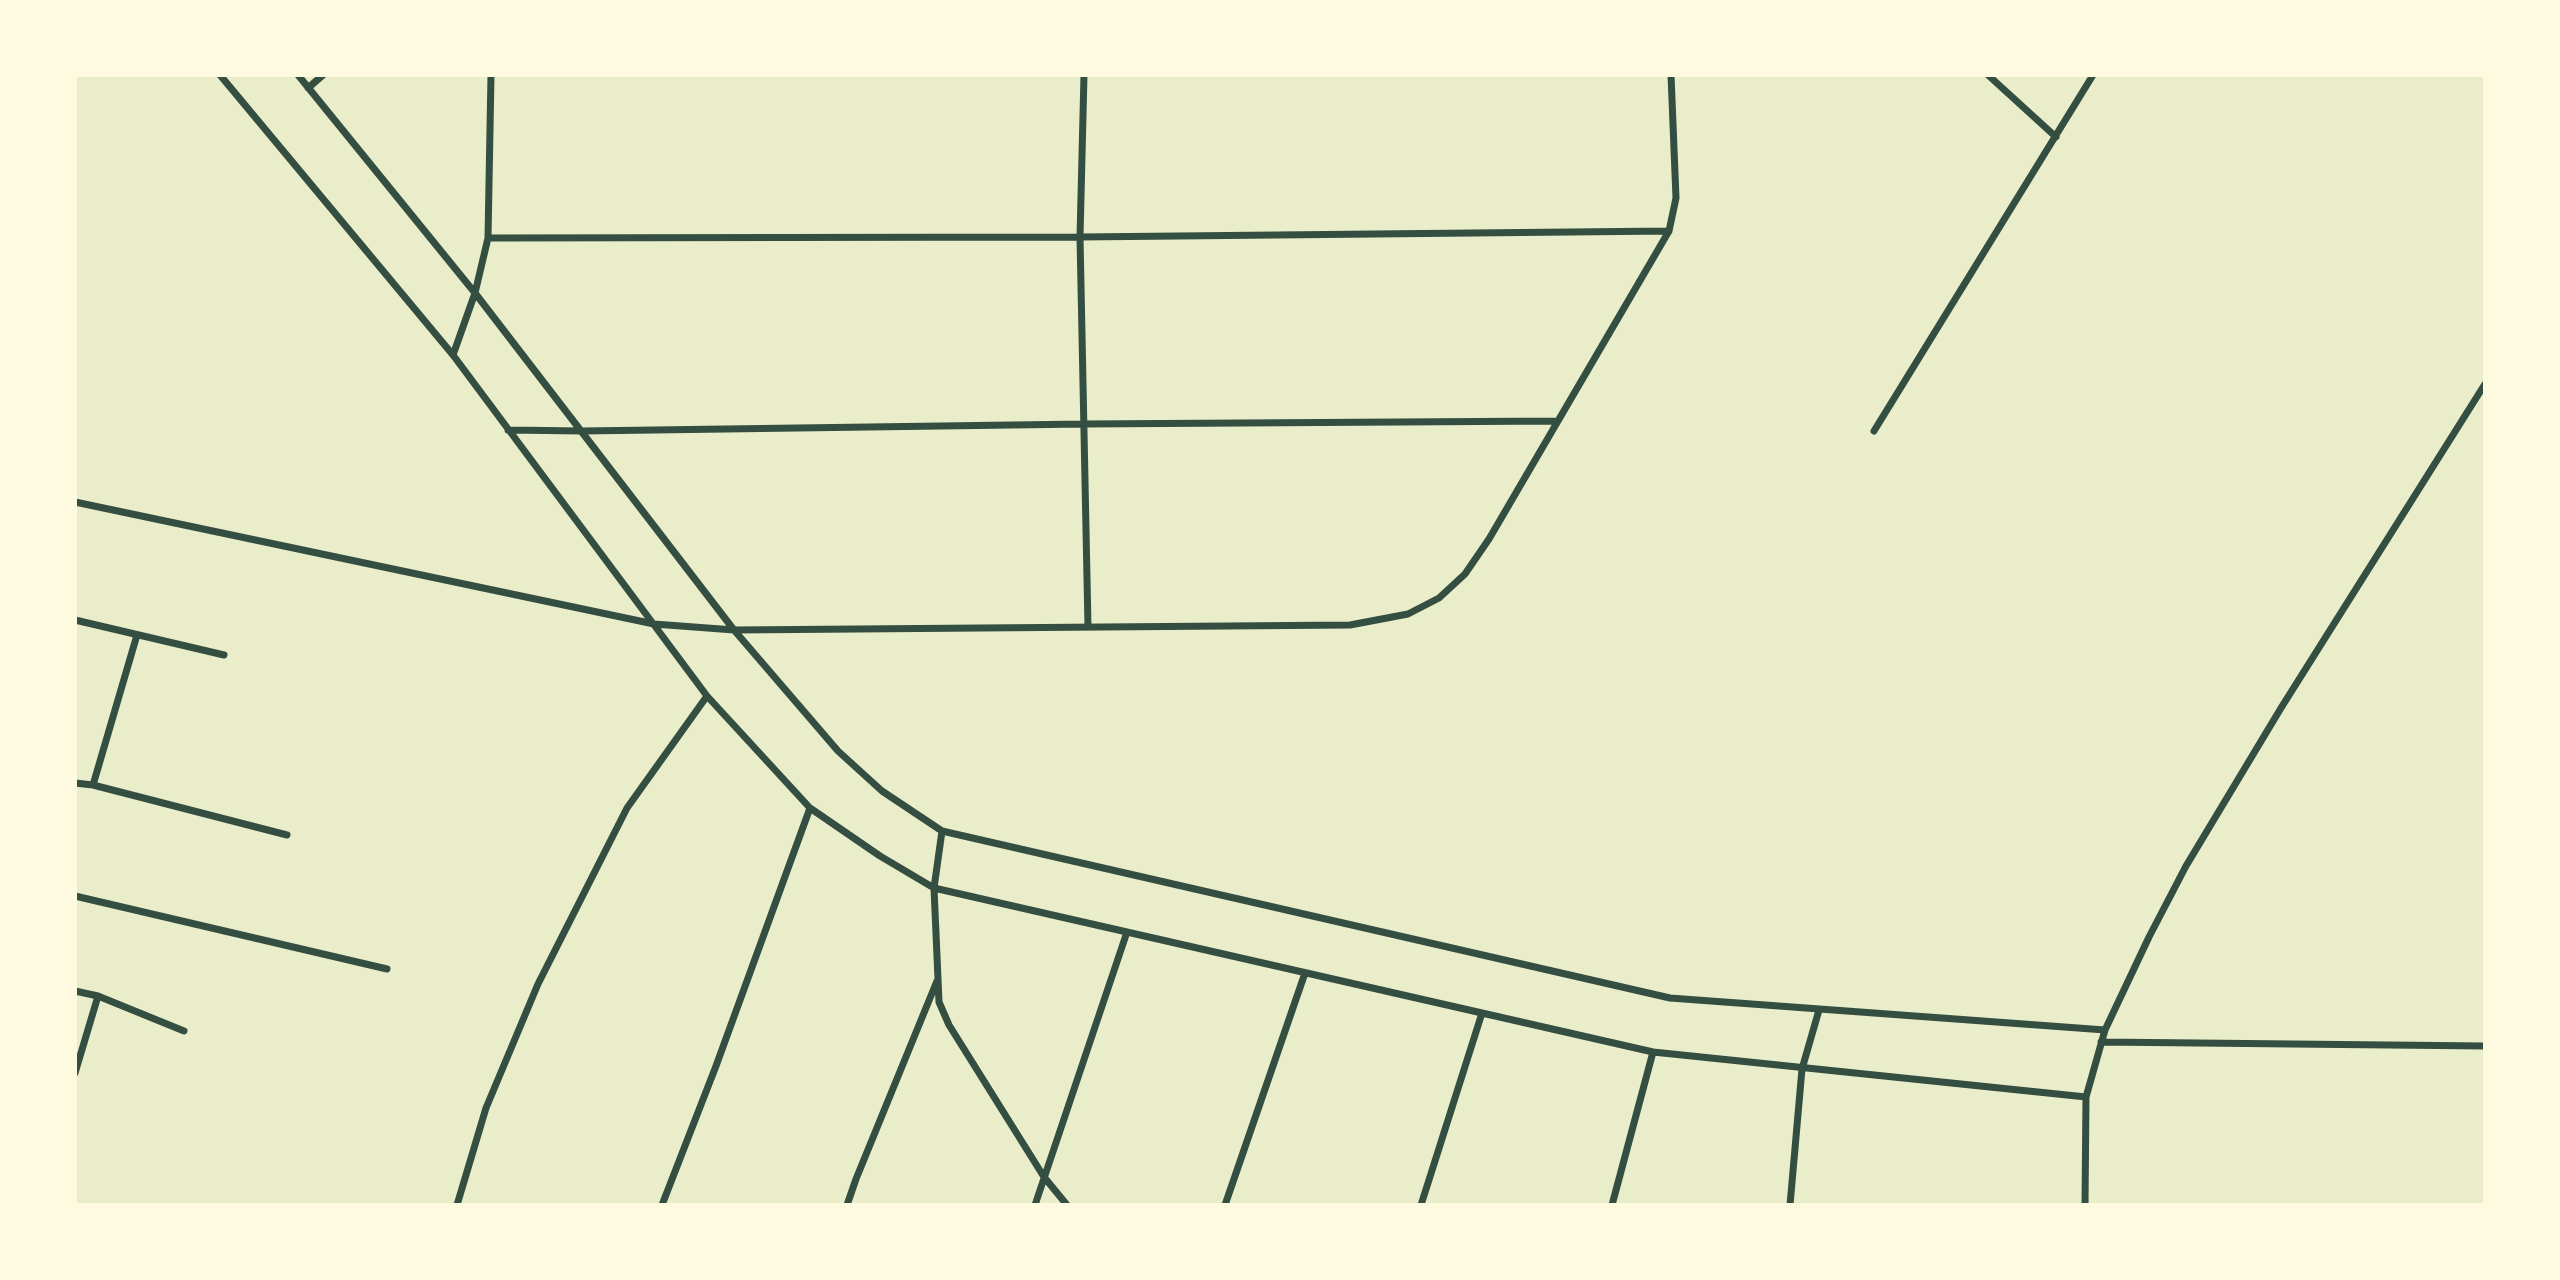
<!DOCTYPE html>
<html>
<head>
<meta charset="utf-8">
<style>
  body { margin:0 }
  #map { position:relative; width:2560px; height:1280px; overflow:hidden; background:#e9edc9; font-family:"Noto Serif",serif }
  canvas { display:block }
  .frame { position:absolute; inset:0; border:77px solid #fefae0; pointer-events:none }
</style>
</head>
<body>
<div id="map">
<canvas width="2560" height="1280"></canvas>
<div class="frame"></div>
</div>
<script>
const context = document.querySelector('canvas').getContext('2d');
context.lineJoin = 'round';
const toPath = rows => new Path2D(rows.map(r => 'M' + r).join(''));
function stroke(path, color, width, dash) { context.strokeStyle = color; context.lineWidth = width; context.lineCap = dash ? 'butt' : 'round'; context.setLineDash(dash || []); context.stroke(path); }
stroke(toPath([
  [220,75,453,355,707,696,810,808,880,856,934,888,1653,1052,2086,1097],
  [298,75,475,293,734,630,838,751,882,791,942,831,1670,998,2105,1030],
  [1084,75,1080,237,1088,627],
  [1988,75,2056,137],
  [308,88,323,75],
  [488,238,1080,237,1669,231],
  [453,355,475,293,488,238,491,75],
  [508,430,582,431,1084,424,1557,421],
  [1874,431,2093,75],
  [75,502,654,624,734,630,1350,625,1408,614,1439,598,1465,574,1489,539,1669,231,1676,198,1671,75],
  [75,620,224,655],
  [75,783,93,785,287,835],
  [93,785,137,635],
  [942,831,934,888,939,1002,949,1025,1044,1177,1067,1205],
  [75,896,387,969],
  [75,991,98,996,75,1073],
  [98,996,184,1031],
  [2101,1042,2485,1046],
  [457,1205,486,1108,538,984,627,808,707,696],
  [662,1205,716,1066,810,808],
  [847,1205,856,1179,937,981],
  [1035,1205,1127,932],
  [1225,1205,1305,973],
  [1421,1205,1482,1013],
  [1612,1205,1653,1052],
  [1790,1205,1802,1069,1819,1010],
  [2085,1205,2086,1097,2105,1030,2149,937,2186,866,2281,708,2485,384]
]), '#344e41', 7);
</script>
</body>
</html>
